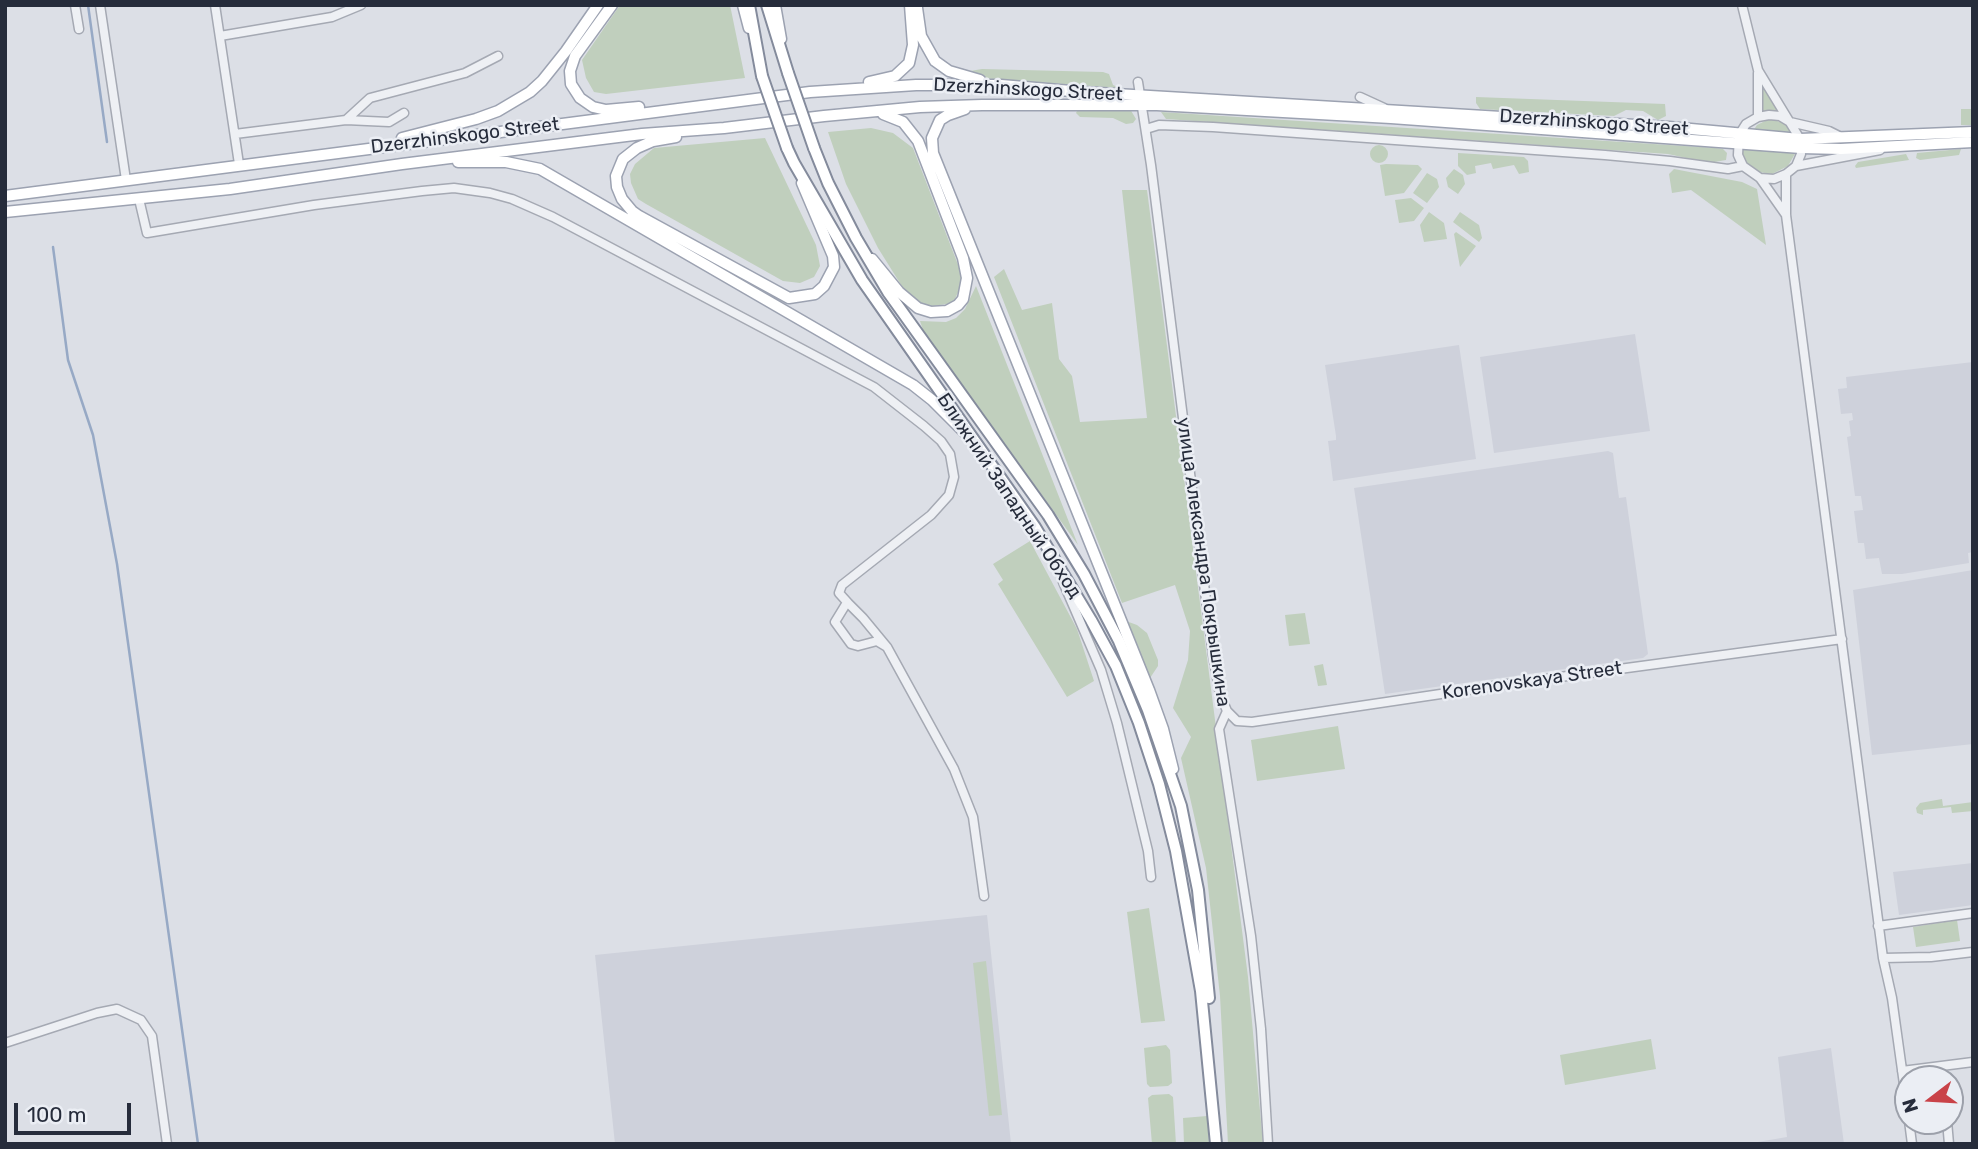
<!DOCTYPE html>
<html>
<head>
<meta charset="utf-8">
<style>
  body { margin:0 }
  #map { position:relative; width:1978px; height:1149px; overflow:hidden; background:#dcdfe6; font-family:Rubik,sans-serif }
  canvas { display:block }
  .frame { position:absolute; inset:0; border:7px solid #262c3b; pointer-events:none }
  .north { position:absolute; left:1894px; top:1065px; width:70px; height:70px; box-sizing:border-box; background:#ebeef4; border:2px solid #9ca0aa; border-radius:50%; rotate:253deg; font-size:19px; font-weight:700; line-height:28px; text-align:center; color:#262c3b }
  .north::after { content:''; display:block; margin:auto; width:24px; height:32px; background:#c94248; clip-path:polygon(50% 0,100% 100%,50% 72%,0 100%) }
  .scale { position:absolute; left:14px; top:1103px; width:117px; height:32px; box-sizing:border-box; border:4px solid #262c3b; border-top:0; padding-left:9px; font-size:21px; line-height:24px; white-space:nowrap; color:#262c3b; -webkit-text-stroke:5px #ebeef4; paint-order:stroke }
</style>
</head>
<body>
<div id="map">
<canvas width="1978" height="1149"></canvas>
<div class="frame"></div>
<div class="north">N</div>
<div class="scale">100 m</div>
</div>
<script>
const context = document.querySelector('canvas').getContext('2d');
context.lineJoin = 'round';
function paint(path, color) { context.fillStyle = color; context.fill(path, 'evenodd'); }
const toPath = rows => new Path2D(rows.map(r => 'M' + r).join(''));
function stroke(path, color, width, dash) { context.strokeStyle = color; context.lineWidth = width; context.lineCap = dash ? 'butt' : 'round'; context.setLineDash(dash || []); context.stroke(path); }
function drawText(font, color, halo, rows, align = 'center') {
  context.font = font + ' Rubik,sans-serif'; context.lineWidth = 5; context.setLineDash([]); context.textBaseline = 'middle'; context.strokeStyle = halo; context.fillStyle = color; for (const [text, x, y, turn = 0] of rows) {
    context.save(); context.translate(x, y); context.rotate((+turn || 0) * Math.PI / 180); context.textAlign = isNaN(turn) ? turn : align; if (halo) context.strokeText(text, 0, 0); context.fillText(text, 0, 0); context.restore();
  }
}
paint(toPath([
  [1635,334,1650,431,1494,453,1480,357],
  [1459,345,1476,459,1333,481,1328,441,1336,440,1336,436,1325,365],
  [1973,362,1973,552,1968,553,1969,563,1902,574,1882,574,1879,558,1866,559,1864,543,1858,543,1854,511,1863,510,1861,496,1855,496,1847,437,1851,436,1849,421,1853,420,1852,413,1841,414,1838,389,1847,388,1846,377],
  [1608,451,1613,453,1619,498,1626,497,1648,654,1643,658,1385,694,1354,488],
  [1973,570,1973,744,1872,755,1853,590],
  [1973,863,1973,905,1899,915,1893,872],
  [987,915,1011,1144,615,1144,595,955],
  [1831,1048,1844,1144,1746,1144,1787,1137,1778,1057]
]), '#ced1db');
paint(toPath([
  [620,5,730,5,745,78,606,94,594,92,586,78,582,60],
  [952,68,961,68,970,71,982,69,1103,72,1109,74,1113,85,1120,88,979,78],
  [1760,78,1781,112,1766,111,1760,113],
  [1476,97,1665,104,1666,116,1658,120,1643,111,1626,110,1614,116,1480,109,1476,103],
  [1078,109,1130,109,1136,119,1133,123,1126,124,1113,118,1080,117,1076,113],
  [1961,109,1973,109,1973,125,1961,125],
  [1161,112,1715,148,1723,149,1727,153,1726,160,1709,163,1668,154,1166,119],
  [1769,119,1785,123,1793,135,1753,131,1757,125],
  [871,128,893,133,913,148,962,275,961,286,953,303,933,306,921,305,903,288,878,248,846,184,828,132],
  [765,138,816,245,820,266,814,277,800,283,783,281,646,204,638,199,631,183,630,174,635,164,654,148],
  '1370 154a9 9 0 1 1 18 0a9 9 0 1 1-18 0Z',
  [1739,147,1796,152,1788,166,1772,174,1759,172,1748,165],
  [1961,149,1959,155,1920,160,1916,158,1917,153],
  [1458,153,1524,157,1528,161,1529,172,1519,174,1514,165,1493,169,1491,163,1475,166,1476,173,1467,175,1458,166],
  [1906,154,1909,160,1856,168,1855,166,1858,162],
  [1386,164,1418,165,1422,169,1404,193,1385,196,1380,165],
  [1454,169,1463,175,1465,184,1458,194,1448,187,1446,178],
  [1674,169,1742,182,1757,189,1766,245,1691,190,1672,193,1669,174],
  [1427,173,1437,179,1439,187,1427,203,1413,193],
  [1122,190,1147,190,1248,977,1263,1144,1228,1144,1220,996,1206,868,1181,758,1191,737,1173,708,1188,660,1190,631,1175,585,1122,603,994,277,1004,269,1022,310,1052,303,1059,359,1072,376,1080,422,1147,418],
  [1411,198,1424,208,1414,221,1399,223,1395,200],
  [1429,212,1444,223,1447,239,1424,242,1420,225],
  [1460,212,1479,225,1482,238,1479,242,1453,222],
  [1456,232,1476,246,1460,267,1454,234],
  [976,286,1078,545,923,330,920,321,946,322,956,318,965,309],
  [1030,541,1077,629,1094,681,1067,697,998,584,1003,580,993,564],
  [1305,613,1310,644,1289,646,1285,615],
  [1126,621,1137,625,1147,633,1158,660,1158,666,1150,678],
  [1323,664,1327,685,1318,686,1314,666],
  [1338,726,1345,769,1257,781,1251,740],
  [1942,799,1943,806,1973,802,1973,811,1952,813,1951,807,1923,810,1923,815,1917,813,1916,808,1920,803],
  [1149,908,1165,1021,1141,1023,1127,912],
  [1957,920,1960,941,1916,947,1913,927],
  [986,961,1002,1115,989,1116,973,963],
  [1651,1039,1656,1069,1565,1085,1560,1055],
  [1166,1045,1170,1050,1172,1083,1168,1086,1150,1087,1147,1084,1144,1048],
  [1169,1094,1173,1097,1176,1144,1152,1144,1148,1098,1152,1095],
  [1207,1116,1209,1144,1184,1144,1183,1118]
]), '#c0cfbd');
stroke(toPath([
  [88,5,107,142],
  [53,247,68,360,93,435,117,564,198,1144]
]), '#97a9c5', 2.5);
const minor = toPath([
  [75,5,79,29],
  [100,5,126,180],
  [215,5,239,164],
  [1742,5,1758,70,1800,139,1801,154,1796,166],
  [220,36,332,17,361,5],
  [1138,82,1151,165,1213,655,1220,694,1227,711,1219,729,1251,936,1261,1029,1268,1144],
  [1360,97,1384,108],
  [1758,117,1758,73],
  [346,120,370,98,465,73,498,56],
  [1146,129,1159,125,1213,127,1605,155,1670,161,1728,169,1743,166,1760,178,1774,179,1786,174,1796,166,1880,150],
  [235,134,346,120,389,122,404,113],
  [1743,166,1738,155,1739,135,1746,124,1758,117,1769,115,1780,116,1790,122,1829,131,1841,137],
  [1786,174,1786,215,1883,958,1892,998,1908,1113],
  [1760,178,1786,215],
  [139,199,147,233,314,205,422,191,454,188,490,193,512,199,553,217,874,387,924,426,941,441,950,454,954,477,949,495,931,515,842,585,839,593,848,603],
  [1063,582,1101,670,1117,723,1148,851,1151,877],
  [887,647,877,641,858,646,851,644,835,622,846,604,848,603,863,618,887,647,954,769,973,817,984,896],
  [1227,711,1237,721,1252,722,1508,684,1842,639],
  [1878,926,1973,913],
  [1883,958,1931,957,1973,952],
  [5,1043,97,1013,117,1009,141,1020,152,1036,167,1144],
  [1940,1067,1941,1079],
  [1902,1071,1973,1062],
  [1909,1121,1912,1144],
  [1947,1121,1949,1144]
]);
const major = toPath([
  [612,5,575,56,570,71,571,84,580,98,593,107,606,110,639,107],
  [743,5,749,28],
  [775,5,781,39],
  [917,8,921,36,935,61,949,71,980,80],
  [869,82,895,76,909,63,913,45,910,5],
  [965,109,948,115,940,120,932,138,933,153,1149,690,1163,729,1173,769],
  [676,137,653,141,637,148,623,159,616,176,617,187,622,199,632,211,639,216,789,298,815,294,824,286,834,267,833,256,802,183],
  [402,138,476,119,498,111,530,92,542,81,566,51,598,5],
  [458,162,506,162,540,169,913,385,932,400,964,432],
  [5,196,748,100,810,92,916,85,1001,85,1083,92,1669,127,1800,139,1973,132],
  [5,212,230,189,402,164,642,134,724,128,824,116,920,107,982,105,1157,105,1391,118,1801,148,1841,149,1973,142],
  [872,259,899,292,918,308,931,312,947,311,958,305,963,299,967,278,963,258,918,141,903,122,883,114]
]);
const highway = toPath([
  [749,5,762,76],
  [767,5,788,73],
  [787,148,794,163,862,280,1035,527,1091,620,1116,666,1139,723,1159,784,1176,851,1201,991,1216,1144],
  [814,148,828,183,856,238,888,292,1048,515,1084,574,1119,641,1148,710,1181,806,1198,890,1209,998]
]);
stroke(minor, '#a5a9b3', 11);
stroke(major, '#9ca2b1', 13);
stroke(highway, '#848b9c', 14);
stroke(minor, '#eef0f4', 8);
stroke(major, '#fff', 10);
stroke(highway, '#fff', 10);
const highwayBridge = toPath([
  [788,73,814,148],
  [762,76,787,148]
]);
stroke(highwayBridge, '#848b9c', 14, []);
stroke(highwayBridge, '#fff', 10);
drawText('19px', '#262c3b', '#ebeef4', [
  ["Dzerzhinskogo Street",1028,90,3],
  ["Dzerzhinskogo Street",1594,123,4],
  ["Dzerzhinskogo Street",465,136,-7],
  ["Ближний Западный Обход",1009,496,56],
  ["улица Александра Покрышкина",1203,562,82],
  ["Korenovskaya Street",1532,681,-8]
]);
</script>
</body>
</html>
